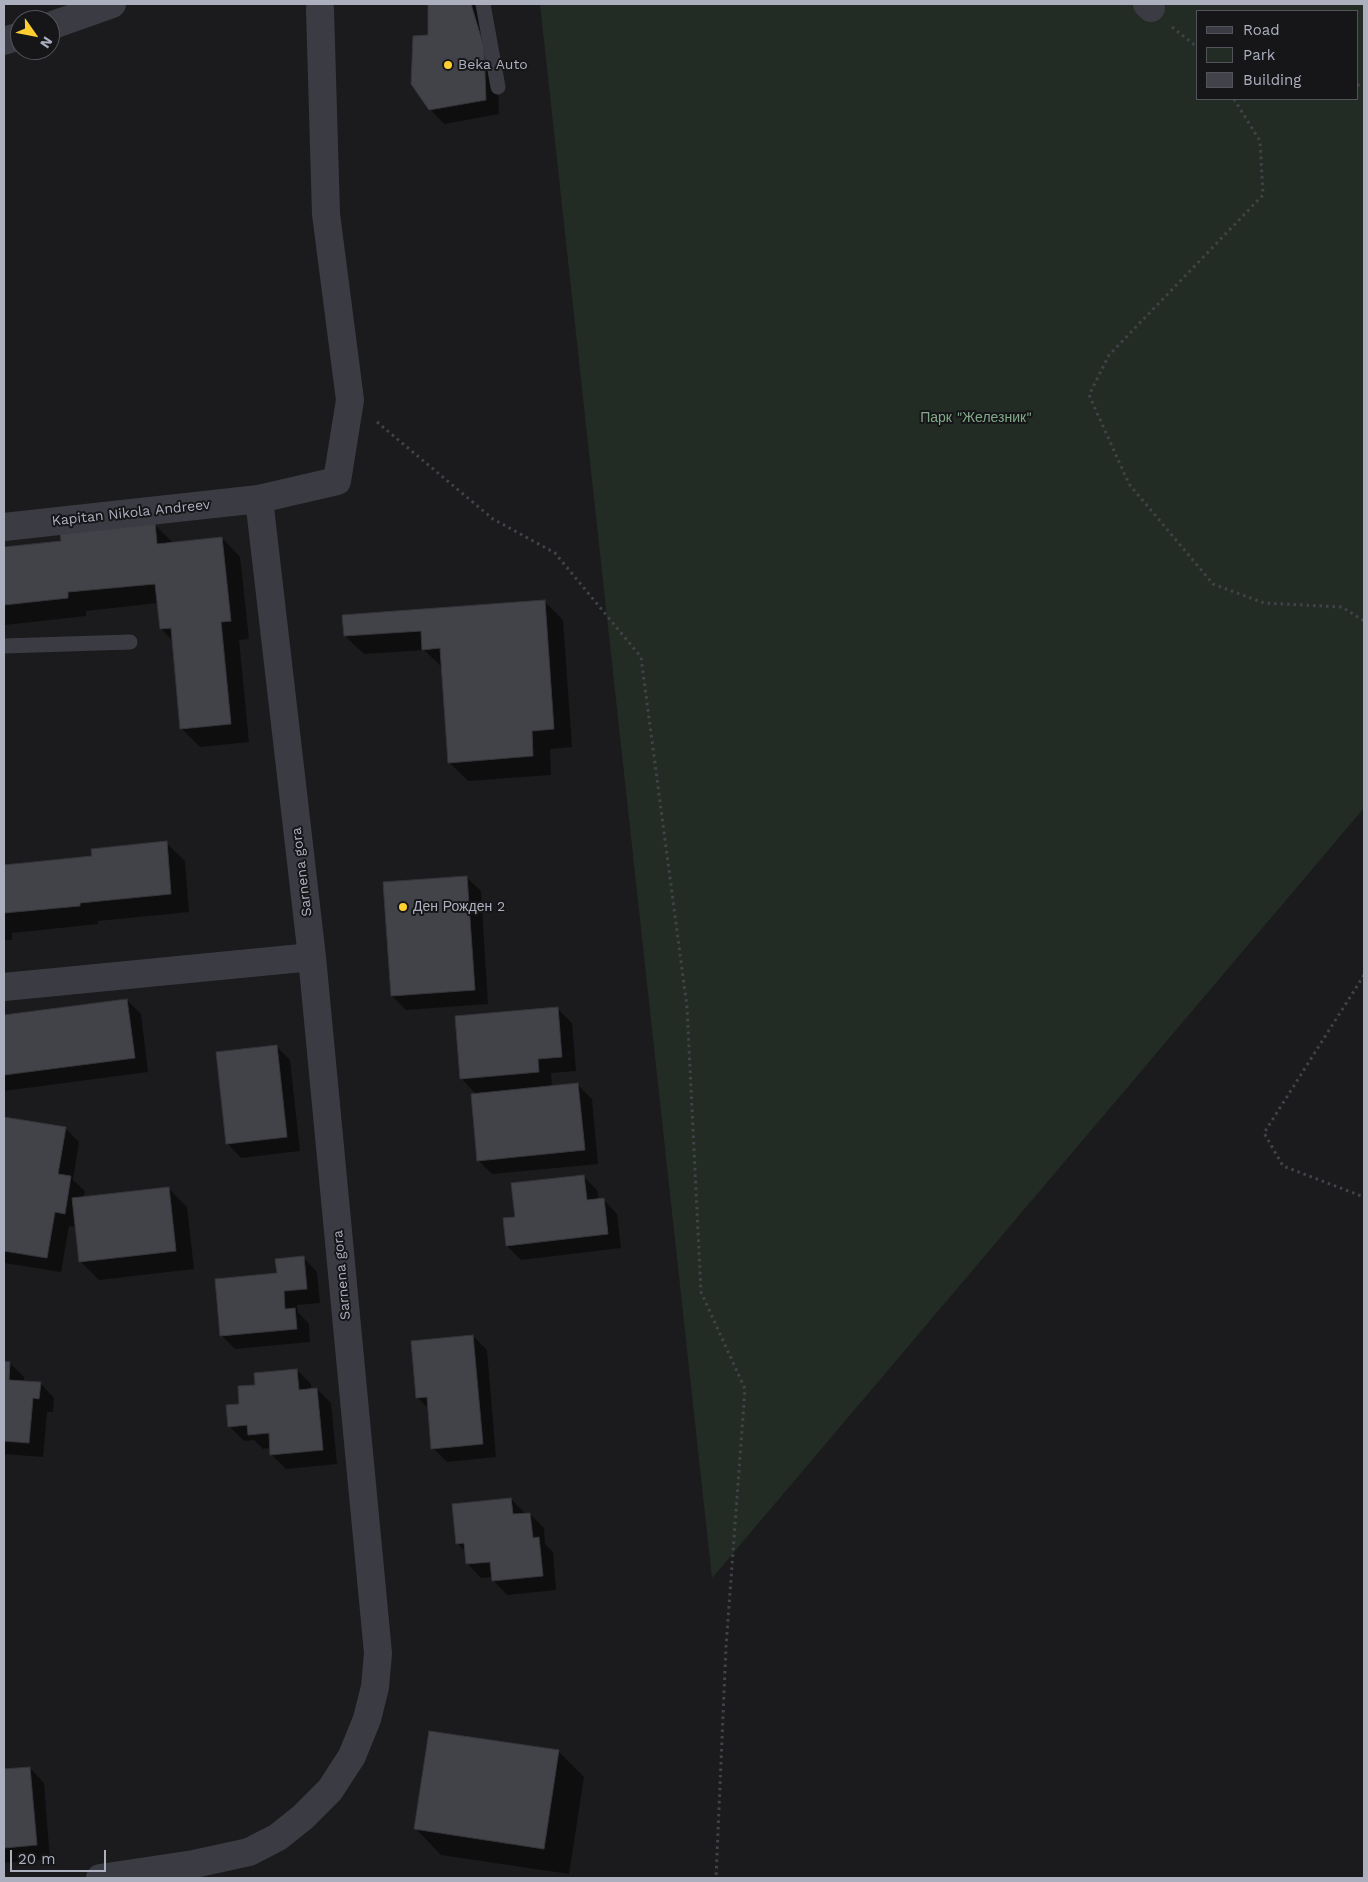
<!DOCTYPE html>
<html>
<head>
<meta charset="utf-8">
<style>
  body { margin:0 }
  #map { position:relative; width:1368px; height:1882px; overflow:hidden; background:#1b1b1d; font-family:"Work Sans",sans-serif }
  canvas { display:block }
  .frame { position:absolute; inset:0; border:5px solid #acb0be; pointer-events:none }
  .legend { position:absolute; left:1196px; top:10px; width:162px; height:90px; box-sizing:border-box; background:#161619; border:1px solid #52545b; margin:0; padding:6px 9px; list-style:none; font-size:15px; color:#acb0be }
  .legend li { display:flex; align-items:center; gap:10px; height:25px }
  .legend b { width:25px; border:1px solid #52545b }
  .north { position:absolute; left:10px; top:10px; width:50px; height:50px; box-sizing:border-box; background:#161619; border:1px solid #52545b; border-radius:50%; rotate:123deg; font-size:14px; font-weight:700; line-height:20px; text-align:center; color:#acb0be }
  .north::after { content:''; display:block; margin:auto; width:18px; height:22px; background:#ffcf31; clip-path:polygon(50% 0,100% 100%,50% 72%,0 100%) }
  .scale { position:absolute; left:10px; top:1850px; width:96px; height:22px; box-sizing:border-box; border:2px solid #acb0be; border-top:0; padding-left:6px; font-size:15px; line-height:18px; white-space:nowrap; color:#acb0be; -webkit-text-stroke:4px #161619; paint-order:stroke }
</style>
</head>
<body>
<div id="map">
<canvas width="1368" height="1882"></canvas>
<div class="frame"></div>
<ul class="legend">
<li><b style="height:6px;background:#3b3c43"></b>Road</li>
<li><b style="height:14px;background:#222c24"></b>Park</li>
<li><b style="height:14px;background:#424348"></b>Building</li>
</ul>
<div class="north">N</div>
<div class="scale">20 m</div>
</div>
<script>
const context = document.querySelector('canvas').getContext('2d');
context.lineJoin = 'round';
function paint(path, color) { context.fillStyle = color; context.fill(path, 'evenodd'); }
const toPath = rows => new Path2D(rows.map(r => 'M' + r).join(''));
function stroke(path, color, width, dash) { context.strokeStyle = color; context.lineWidth = width; context.lineCap = dash ? 'butt' : 'round'; context.setLineDash(dash || []); context.stroke(path); }
function drawText(font, color, halo, rows, align = 'center') {
  context.font = font + ' "Work Sans",sans-serif'; context.lineWidth = 4; context.setLineDash([]); context.textBaseline = 'middle'; context.strokeStyle = halo; context.fillStyle = color; for (const [text, x, y, turn = 0] of rows) {
    context.save(); context.translate(x, y); context.rotate((+turn || 0) * Math.PI / 180); context.textAlign = isNaN(turn) ? turn : align; if (halo) context.strokeText(text, 0, 0); context.fillText(text, 0, 0); context.restore();
  }
}
paint(toPath([
  [540,4,1364,4,1364,808,712,1578],
  [1197,11,1357,11,1357,99,1197,99]
]), '#222c24');
paint(toPath([
  [430,4,479,4,497,62,499,114,444,124,430,109],
  [154,524,173,543,222,538,240,557,249,639,239,640,249,742,200,747,182,729,173,641,161,629,158,603,86,611,86,616,5,625,4,631,4,548,63,542],
  [545,602,563,620,572,747,550,749,551,775,468,781,449,762,443,668,424,650,364,654,345,636],
  [166,843,185,861,189,912,98,921,98,924,12,933,12,940,4,940,4,866,93,857],
  [466,877,481,891,488,1004,406,1010,392,996],
  [127,1000,141,1014,148,1072,4,1091,4,1016],
  [558,1009,572,1023,576,1071,551,1073,552,1087,577,1084,592,1099,598,1164,492,1174,478,1160,483,1092,475,1093,461,1078],
  [276,1046,290,1060,300,1151,241,1158,227,1143],
  [4,1118,65,1128,79,1142,73,1180,85,1191,83,1198,168,1188,187,1207,194,1269,99,1280,80,1261,76,1227,69,1226,61,1272,4,1263],
  [583,1176,597,1190,599,1200,603,1199,617,1214,621,1248,521,1260,507,1246,516,1218],
  [303,1257,317,1272,320,1303,297,1305,298,1312,309,1324,310,1342,235,1349,221,1335,278,1274],
  [473,1336,487,1350,496,1457,447,1462,433,1448,429,1409,417,1397],
  [4,1362,10,1363,24,1377,24,1382,40,1383,54,1398,53,1412,47,1412,43,1457,4,1454],
  [297,1370,311,1384,311,1390,317,1389,331,1403,337,1464,286,1469,272,1455,271,1448,263,1449,254,1440,244,1441,230,1427,241,1405,257,1386],
  [511,1499,526,1514,530,1514,544,1528,545,1544,553,1552,556,1590,507,1595,493,1580,493,1577,481,1578,467,1563,466,1552,457,1543],
  [558,1751,584,1777,569,1874,441,1855,415,1828],
  [30,1768,44,1783,50,1859,4,1863,4,1771]
]), '#0007');
const building = toPath([
  [428,4,471,4,484,47,486,100,429,110,411,84,413,36,428,35,428,4],
  [155,522,157,544,222,537,231,621,221,622,231,724,180,729,171,628,160,629,155,584,68,592,68,598,4,605,4,547,61,541,60,532,155,522],
  [545,600,554,729,532,731,533,756,448,763,440,648,422,650,421,631,344,636,342,615,545,600],
  [167,841,171,894,80,903,80,906,4,913,4,865,92,856,91,849,167,841],
  [467,876,475,990,391,996,383,882,467,876],
  [127,999,135,1058,4,1075,4,1015,127,999],
  [558,1007,562,1057,538,1059,539,1072,460,1079,455,1016,558,1007],
  [277,1045,287,1137,226,1144,216,1052,277,1045],
  [578,1083,585,1150,477,1161,471,1094,578,1083],
  [4,1117,66,1127,58,1174,71,1176,65,1214,55,1212,47,1258,4,1251,4,1117],
  [584,1175,587,1200,604,1198,608,1234,506,1246,503,1218,515,1217,511,1183,584,1175],
  [169,1187,176,1251,79,1262,72,1198,169,1187],
  [304,1256,307,1289,284,1291,285,1309,295,1308,297,1329,220,1336,215,1279,277,1273,275,1259,304,1256],
  [473,1335,483,1444,431,1449,427,1397,416,1398,411,1341,473,1335],
  [4,1361,10,1362,9,1380,41,1382,39,1399,33,1398,29,1443,4,1441,4,1361],
  [297,1369,299,1390,317,1388,323,1450,270,1455,269,1433,248,1435,247,1425,228,1427,226,1405,239,1404,238,1386,255,1385,254,1373,297,1369],
  [511,1498,513,1514,530,1513,533,1538,539,1537,543,1576,492,1581,490,1562,466,1564,464,1543,456,1544,452,1504,511,1498],
  [429,1731,559,1750,544,1849,414,1829,429,1731],
  [30,1767,37,1845,4,1848,4,1769,30,1767]
]);
paint(building, '#424348');
stroke(building, '#35343a', 1);
stroke(toPath([
  [1172,27,1197,47],
  [1357,85,1364,85],
  [1234,99,1260,141,1263,195,1109,355,1089,395,1129,484,1213,584,1264,603,1342,607,1364,621],
  [377,422,493,519,555,553,641,657,687,1007,701,1292,745,1389,726,1647,716,1878],
  [1364,975,1264,1133,1283,1166,1364,1197]
]), '#41434a', 3, [2.5, 4]);
stroke(toPath([
  [483,4,498,87],
  [4,646,130,642]
]), '#3b3c43', 15);
stroke(toPath([
  [1147,4,1151,8],
  [4,527,259,499,337,481,350,400,326,214,320,9],
  [4,987,312,957],
  [100,1878,194,1864,249,1852,278,1837,303,1817,330,1790,352,1756,367,1719,375,1687,378,1653,312,957,259,499]
]), '#3b3c43', 28);
stroke(toPath([
  [50,26,112,4],
  [4,41,20,36]
]), '#3b3c43', 28);
for (const [x, y, r, color] of [
  [448,65,5,"#ffcf31"],
  [403,907,5,"#ffcf31"]
]) { const dot = new Path2D(); dot.arc(x, y, r, 0, 2 * Math.PI); context.fillStyle = color; context.fill(dot); stroke(dot, '#161619', 2); }
drawText('14px', '#acb0be', '#161619', [
  ["Beka Auto",458,65],
  ["Ден Рожден 2",413,907]
], 'left');
drawText('14px', '#82aa89', '#161619', [
  ["Парк \"Железник\"",976,418]
]);
drawText('14px', '#acb0be', '#161619', [
  ["Kapitan Nikola Andreev",131,513,-6],
  ["Sarnena gora",302,872,-97],
  ["Sarnena gora",342,1275,-95]
]);
</script>
</body>
</html>
